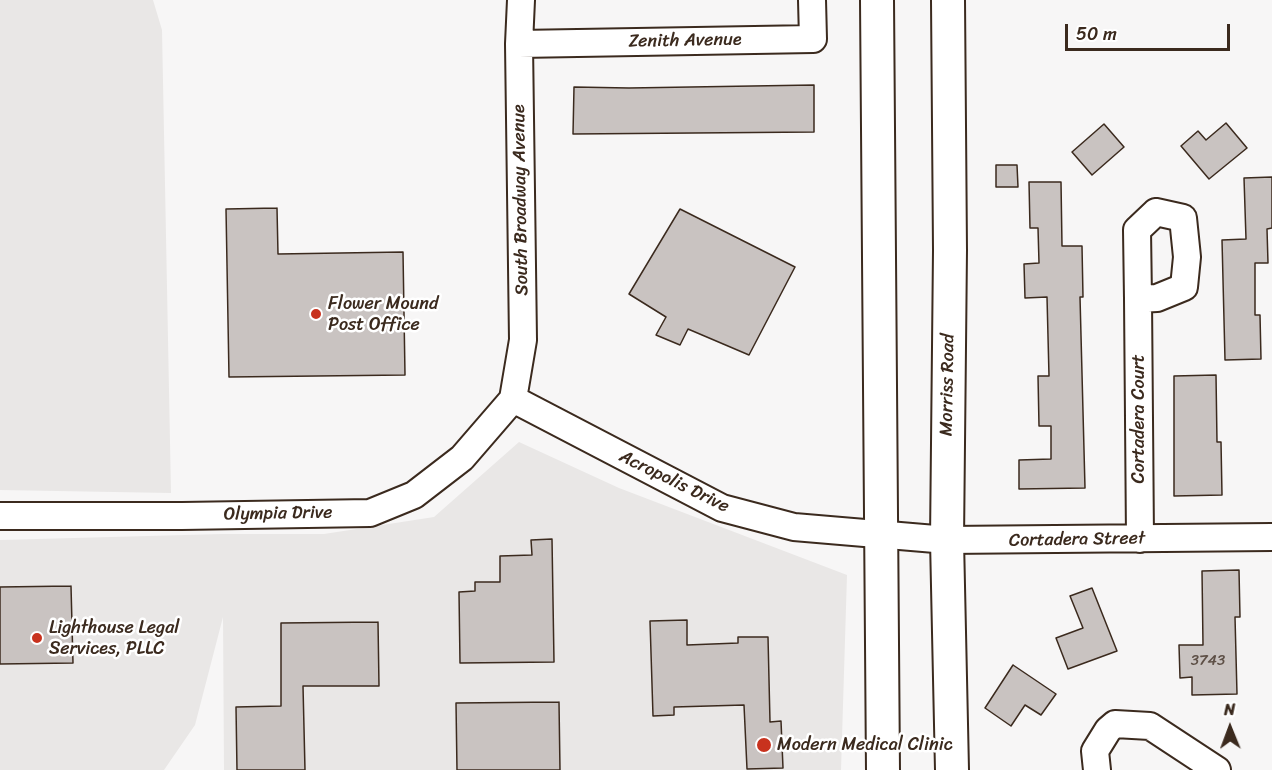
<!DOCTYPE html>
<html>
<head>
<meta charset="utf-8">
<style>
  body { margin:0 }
  #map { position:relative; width:1272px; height:770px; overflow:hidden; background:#f7f6f6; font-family:Sriracha,sans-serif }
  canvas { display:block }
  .north { position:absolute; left:1200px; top:698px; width:60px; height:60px; -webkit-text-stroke:4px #fff; paint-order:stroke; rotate:359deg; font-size:16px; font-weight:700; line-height:24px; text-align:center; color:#3b2a1e }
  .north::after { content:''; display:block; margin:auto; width:21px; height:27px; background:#3b2a1e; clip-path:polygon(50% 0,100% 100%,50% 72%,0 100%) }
  .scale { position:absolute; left:1065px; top:24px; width:165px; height:27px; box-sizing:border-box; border:3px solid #3b2a1e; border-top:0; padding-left:8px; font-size:18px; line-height:21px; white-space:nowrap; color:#3b2a1e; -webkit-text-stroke:4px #fff; paint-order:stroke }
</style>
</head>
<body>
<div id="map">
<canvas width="1272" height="770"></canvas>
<div class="north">N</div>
<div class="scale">50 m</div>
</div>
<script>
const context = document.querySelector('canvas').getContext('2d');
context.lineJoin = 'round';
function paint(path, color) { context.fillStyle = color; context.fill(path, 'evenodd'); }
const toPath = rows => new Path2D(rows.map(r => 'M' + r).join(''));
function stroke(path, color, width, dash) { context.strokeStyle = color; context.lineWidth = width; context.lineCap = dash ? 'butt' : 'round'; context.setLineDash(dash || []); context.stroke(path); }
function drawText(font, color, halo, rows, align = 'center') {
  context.font = font + ' Sriracha,sans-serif'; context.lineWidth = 5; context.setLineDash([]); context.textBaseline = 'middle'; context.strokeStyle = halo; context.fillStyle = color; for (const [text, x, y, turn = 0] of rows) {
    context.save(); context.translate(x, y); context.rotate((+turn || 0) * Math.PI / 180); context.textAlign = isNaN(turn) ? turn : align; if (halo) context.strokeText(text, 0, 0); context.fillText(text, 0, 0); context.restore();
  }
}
paint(toPath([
  [0,0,153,0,162,30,171,493,0,490],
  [519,442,619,488,847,575,841,770,224,770,223,617,195,725,164,770,0,770,0,540,222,534,324,534,434,517]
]), '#e9e7e6');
const building = toPath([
  [814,85,814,132,573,134,574,87,629,88,814,85],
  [1226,123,1247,148,1209,179,1181,146,1198,131,1206,140,1226,123],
  [1104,124,1124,147,1092,175,1072,152,1104,124],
  [996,165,1017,165,1018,187,996,187,996,165],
  [1272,177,1272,228,1267,229,1268,263,1255,263,1255,315,1260,315,1261,359,1225,360,1222,240,1246,239,1244,178,1272,177],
  [1029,182,1061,182,1062,246,1082,246,1083,297,1080,297,1085,488,1019,489,1019,460,1051,459,1051,426,1039,426,1038,376,1049,376,1047,297,1025,298,1024,264,1039,263,1038,228,1030,228,1029,182],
  [277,208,278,254,403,252,405,375,229,377,226,209,277,208],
  [680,209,795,267,749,355,688,329,680,345,656,335,666,317,629,294,680,209],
  [1216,375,1217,442,1221,442,1222,495,1174,496,1174,376,1216,375],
  [552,539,554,662,460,663,459,592,475,591,475,582,500,582,500,556,532,555,531,540,552,539],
  [1239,570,1240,617,1235,617,1237,694,1192,695,1192,677,1180,678,1179,645,1203,645,1202,571,1239,570],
  [71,586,73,663,0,664,0,587,71,586],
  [1092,588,1117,651,1068,669,1056,638,1083,628,1070,596,1092,588],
  [687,620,687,645,738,643,738,637,768,637,770,722,781,721,783,768,747,769,744,705,674,707,674,715,653,716,650,621,687,620],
  [378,622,379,686,303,686,305,770,237,770,236,707,281,706,281,623,378,622],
  [1013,665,1056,694,1041,715,1025,705,1011,726,985,708,1013,665],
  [559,702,560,770,457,770,456,703,559,702]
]);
paint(building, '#c9c3c1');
stroke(building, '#3b2a1e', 1.5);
const minor = toPath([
  [519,44,813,39,812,0],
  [1156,212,1183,218,1187,257,1184,287,1157,298,1138,299,1137,230,1156,212],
  [1138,299,1140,539],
  [513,399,722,508,794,527,947,540,1272,537],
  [513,399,523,340,519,44,521,0],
  [0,516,182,516,370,513,414,495,462,458,513,399],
  [1097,770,1095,751,1108,730,1115,724,1150,726,1217,770]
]);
const major = toPath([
  [877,0,883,770],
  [948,0,950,250,947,540,952,770]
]);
stroke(minor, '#3b2a1e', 30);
stroke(major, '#3b2a1e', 36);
stroke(minor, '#fff', 26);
stroke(major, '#fff', 32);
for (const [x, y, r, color] of [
  [316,314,6,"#c8321e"],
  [37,638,6,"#c8321e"],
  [764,745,8,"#c8321e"]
]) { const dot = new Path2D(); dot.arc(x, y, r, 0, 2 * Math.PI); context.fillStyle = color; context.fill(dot); stroke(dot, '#fff', 2); }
drawText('15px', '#5e5047', null, [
  ["3743",1208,661]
]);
drawText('18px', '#3b2a1e', '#fff', [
  ["Zenith Avenue",685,41,-1],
  ["South Broadway Avenue",521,200,-91],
  ["Morriss Road",948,385,-89],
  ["Cortadera Court",1139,419,-90],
  ["Acropolis Drive",674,482,26],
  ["Olympia Drive",278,514,-1],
  ["Cortadera Street",1077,540,-1]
]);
drawText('18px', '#3b2a1e', '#fff', [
  ["Flower Mound",328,304],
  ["Post Office",328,325],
  ["Lighthouse Legal",49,628],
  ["Services, PLLC",49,649],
  ["Modern Medical Clinic",777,745]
], 'left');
</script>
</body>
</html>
